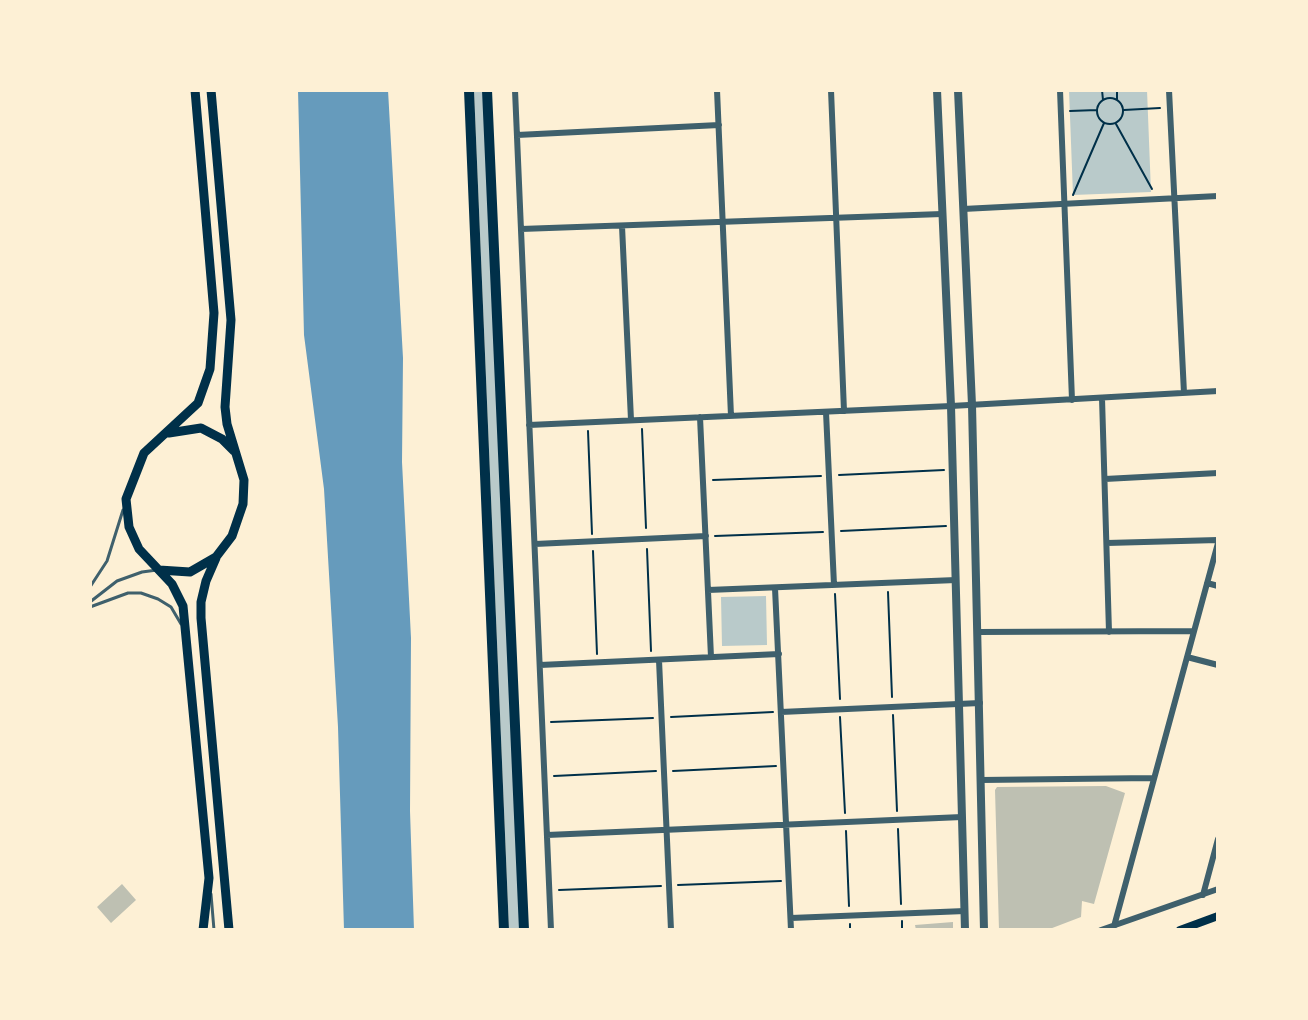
<!DOCTYPE html>
<html>
<head>
<meta charset="utf-8">
<style>
  body { margin:0 }
  #map { position:relative; width:1308px; height:1020px; overflow:hidden; background:#fdf0d5; font-family:"Titillium Web",sans-serif }
  canvas { display:block }
  .frame { position:absolute; inset:0; border:92px solid #fdf0d5; pointer-events:none }
</style>
</head>
<body>
<div id="map">
<canvas width="1308" height="1020"></canvas>
<div class="frame"></div>
</div>
<script>
const context = document.querySelector('canvas').getContext('2d');
context.lineJoin = 'round';
function paint(path, color) { context.fillStyle = color; context.fill(path, 'evenodd'); }
const toPath = rows => new Path2D(rows.map(r => 'M' + r).join(''));
function stroke(path, color, width, dash) { context.strokeStyle = color; context.lineWidth = width; context.lineCap = dash ? 'butt' : 'round'; context.setLineDash(dash || []); context.stroke(path); }
paint(toPath([
  [474,90,483,90,520,930,509,930],
  [1069,90,1147,90,1151,192,1073,195],
  [766,596,767,645,722,646,721,597]
]), '#b9caca');
paint(toPath([
  [298,90,388,90,403,358,402,462,411,638,410,811,414,930,344,930,338,727,324,489,304,335]
]), '#669bbc');
paint(toPath([
  [1106,786,1125,793,1094,904,1082,901,1081,917,1047,930,999,930,995,790,997,787],
  [122,884,136,900,111,923,97,907],
  [953,922,953,930,916,930,915,925]
]), '#bec0b2');
stroke(toPath([
  [1102,90,1103,100],
  [1117,90,1117,99],
  '1097 111a13 13 0 1 1 26 0a13 13 0 1 1-26 0Z',
  [1124,110,1160,108],
  [1070,111,1097,110],
  [1116,124,1152,189],
  [1073,195,1104,123],
  [642,429,646,528],
  [588,431,592,534],
  [839,475,944,470],
  [713,480,821,476],
  [841,531,946,526],
  [715,536,823,532],
  [647,549,651,651],
  [593,551,597,654],
  [888,592,892,697],
  [835,594,840,699],
  [893,715,897,811],
  [671,717,773,712],
  [840,717,845,813],
  [551,722,653,718],
  [673,771,776,766],
  [554,776,656,771],
  [898,829,901,904],
  [846,831,849,906],
  [678,885,781,881],
  [559,890,661,886],
  [902,921,902,930],
  [850,924,850,930]
]), '#003049', 2);
stroke(toPath([
  [90,587,107,561,123,510],
  [90,602,117,581,142,572,157,570],
  [90,607,128,593,141,593,158,599,171,607,181,624],
  [211,894,214,930]
]), '#3f606c', 3);
stroke(toPath([
  [515,90,551,930],
  [717,90,731,416],
  [831,90,844,411],
  [1060,90,1072,400],
  [1169,90,1184,393],
  [517,135,719,125],
  [963,209,1218,196],
  [622,226,631,420],
  [521,229,942,214],
  [1102,398,1109,632],
  [826,412,834,585],
  [700,417,711,657],
  [529,425,951,406,1218,391],
  [1105,479,1218,473],
  [1107,543,1218,540],
  [535,544,706,536],
  [1207,583,1218,586],
  [775,588,791,930],
  [708,590,956,580],
  [978,632,1194,631],
  [1187,657,1218,665],
  [659,660,671,930],
  [540,665,779,654],
  [781,712,980,703],
  [981,780,1153,778],
  [547,835,962,817],
  [1203,895,1218,839],
  [791,918,965,911],
  [1101,930,1218,889],
  [1113,930,1218,543]
]), '#3f606c', 6);
stroke(toPath([
  [937,90,951,406,965,930],
  [958,90,972,405,984,930]
]), '#3f606c', 8);
stroke(toPath([
  [1180,930,1218,916]
]), '#003049', 8);
stroke(toPath([
  [195,90,214,313,210,369,198,403,144,453,126,499,129,527,139,549,172,584,183,606,209,878,203,930],
  [169,433,201,428,222,439,234,451],
  [216,558,206,581,201,602,201,618,229,930],
  [159,570,190,572,216,557,232,536,243,504,244,480,227,424,225,407,231,320,211,90]
]), '#003049', 9);
stroke(toPath([
  [469,90,504,930],
  [487,90,524,930]
]), '#003049', 10);
</script>
</body>
</html>
